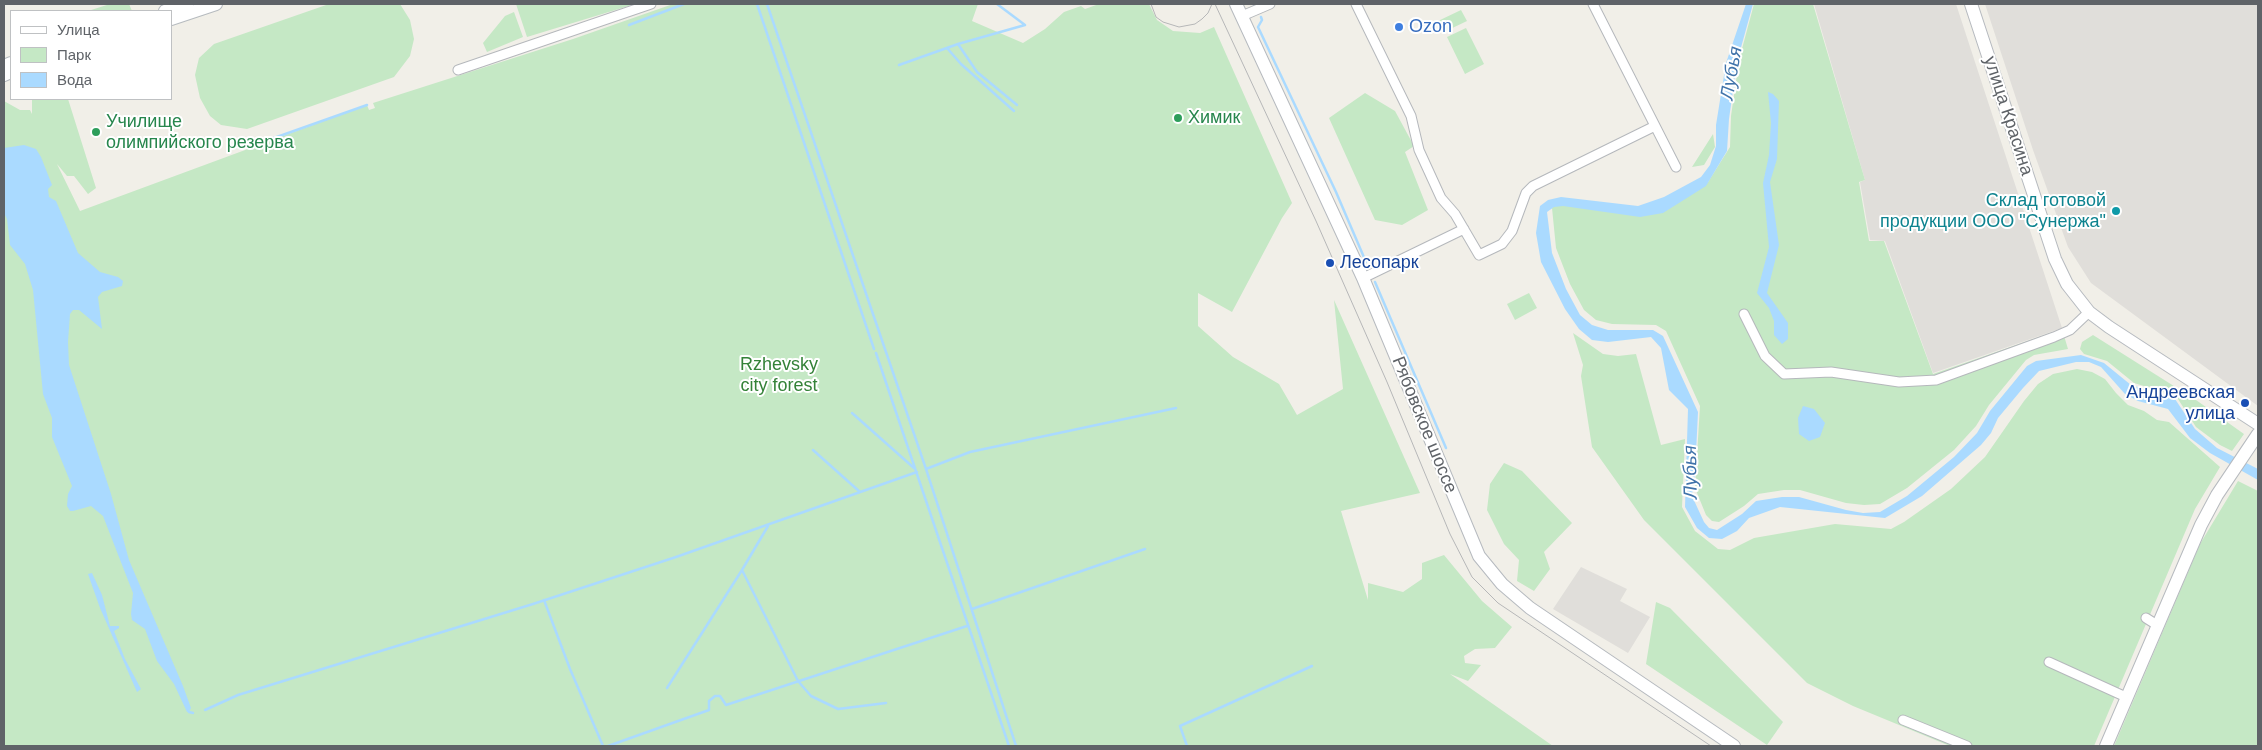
<!DOCTYPE html>
<html>
<head>
<meta charset="utf-8">
<style>
  body { margin:0 }
  #map { position:relative; width:2262px; height:750px; overflow:hidden; background:#f1efe8; font-family:Helvetica,sans-serif }
  canvas { display:block }
  .frame { position:absolute; inset:0; border:5px solid #5f6368; pointer-events:none }
  .legend { position:absolute; left:10px; top:10px; width:162px; height:90px; box-sizing:border-box; background:#fff; border:1px solid #bfc1c3; margin:0; padding:6px 9px; list-style:none; font-size:15px; color:#5f6368 }
  .legend li { display:flex; align-items:center; gap:10px; height:25px }
  .legend b { width:25px; border:1px solid #bfc1c3 }
</style>
</head>
<body>
<div id="map">
<canvas width="2262" height="750"></canvas>
<div class="frame"></div>
<ul class="legend">
<li><b style="height:6px;background:#fff"></b>Улица</li>
<li><b style="height:14px;background:#c5e8c5"></b>Парк</li>
<li><b style="height:14px;background:#aadaff"></b>Вода</li>
</ul>
</div>
<script>
const context = document.querySelector('canvas').getContext('2d');
context.lineJoin = 'round';
function paint(path, color) { context.fillStyle = color; context.fill(path, 'evenodd'); }
const toPath = rows => new Path2D(rows.map(r => 'M' + r).join(''));
function stroke(path, color, width, dash) { context.strokeStyle = color; context.lineWidth = width; context.lineCap = dash ? 'butt' : 'round'; context.setLineDash(dash || []); context.stroke(path); }
function drawText(font, color, halo, rows, align = 'center') {
  context.font = font + ' Helvetica,sans-serif'; context.lineWidth = 4; context.setLineDash([]); context.textBaseline = 'middle'; context.strokeStyle = halo; context.fillStyle = color; for (const [text, x, y, turn = 0] of rows) {
    context.save(); context.translate(x, y); context.rotate((+turn || 0) * Math.PI / 180); context.textAlign = isNaN(turn) ? turn : align; if (halo) context.strokeText(text, 0, 0); context.fillText(text, 0, 0); context.restore();
  }
}
paint(toPath([
  [1814,4,1956,4,2062,328,1933,373,1885,241,1870,240,1860,182,1865,180],
  [1985,4,2258,4,2258,406,2091,283,2068,247,2033,150],
  [1581,567,1627,589,1620,601,1650,617,1628,653,1553,609]
]), '#e0deda');
paint(toPath([
  [110,4,129,4,132,11,88,11],
  [329,4,400,4,410,20,414,39,410,56,394,77,247,129,221,125,210,116,200,98,195,75,199,58,214,44],
  [516,4,635,4,527,37],
  [673,4,978,4,972,21,1023,43,1045,29,1064,12,1081,6,1085,9,1099,4,1149,4,1157,20,1173,31,1200,33,1214,27,1292,203,1282,218,1232,312,1198,293,1198,326,1233,357,1279,384,1297,415,1343,389,1334,300,1420,493,1341,511,1368,600,1368,583,1403,592,1422,579,1422,563,1444,555,1482,601,1512,627,1495,648,1475,649,1464,656,1465,663,1481,665,1468,681,1450,674,1553,746,4,746,4,101,20,110,30,110,32,114,32,99,68,99,96,188,88,194,74,176,67,176,57,164,80,211,367,105,369,110,375,108,373,103,573,39],
  [1754,4,1813,4,1865,180,1859,182,1869,241,1884,241,1933,374,2062,329,2068,349,2034,355,2026,360,1989,405,1976,426,1954,450,1907,488,1880,504,1864,505,1846,503,1800,490,1784,490,1758,494,1744,506,1719,522,1712,521,1706,515,1695,488,1700,406,1666,331,1656,325,1612,324,1596,320,1584,310,1570,284,1556,248,1552,208,1558,203,1643,213,1697,191,1708,182,1730,147,1731,116,1739,60],
  [1461,10,1467,21,1444,32,1438,21],
  [514,12,523,37,487,52,483,43,505,16],
  [1466,28,1484,64,1465,74,1447,37],
  [1365,93,1395,111,1414,146,1405,152,1428,210,1402,225,1375,220,1329,118],
  [1713,134,1715,147,1704,165,1692,167],
  [1529,293,1537,308,1515,320,1507,304],
  [1573,333,1603,354,1618,356,1636,354,1661,445,1685,439,1682,507,1695,531,1718,549,1730,550,1754,538,1835,524,1891,529,1904,522,1951,489,1985,457,2024,401,2038,384,2053,374,2077,369,2092,372,2105,379,2116,393,2128,405,2144,411,2157,420,2169,422,2220,467,2195,509,2094,746,1950,746,1853,706,1807,683,1644,520,1592,447,1581,376,1583,365],
  [2093,335,2196,400,2244,434,2232,451,2220,445,2196,427,2176,396,2134,383,2107,361,2084,354,2080,349,2082,342],
  [1504,463,1522,471,1572,523,1544,552,1550,569,1534,591,1517,581,1519,560,1504,544,1487,510,1490,484],
  [2238,481,2258,491,2258,746,2114,746,2200,544],
  [1656,602,1670,608,1783,722,1767,745,1646,664]
]), '#c5e8c5');
paint(toPath([
  [1746,4,1753,4,1737,62,1729,119,1727,151,1706,186,1663,213,1640,217,1563,206,1554,207,1547,212,1552,253,1566,289,1580,315,1592,325,1608,330,1653,330,1663,336,1698,412,1695,474,1692,496,1704,522,1709,528,1717,530,1742,514,1756,501,1782,497,1799,497,1846,510,1863,513,1880,512,1907,496,1954,457,1977,433,1990,411,2027,366,2036,361,2081,355,2104,363,2131,385,2175,399,2195,429,2217,448,2258,469,2258,480,2210,453,2190,438,2168,409,2138,401,2125,394,2101,367,2089,362,2076,362,2039,371,2023,388,1998,418,1991,433,1981,445,1922,496,1885,518,1780,507,1749,518,1737,531,1722,539,1709,538,1697,528,1685,507,1688,409,1669,390,1661,348,1651,337,1608,342,1592,340,1579,329,1565,309,1541,262,1536,233,1540,206,1548,200,1561,197,1638,206,1664,197,1701,177,1710,165,1716,146,1716,125,1726,63],
  [1768,92,1773,94,1779,101,1777,159,1770,182,1779,245,1767,293,1788,323,1788,339,1782,344,1774,335,1774,321,1769,308,1757,293,1769,247,1763,183,1769,155,1771,123],
  [24,145,36,149,41,157,52,185,48,189,49,197,56,201,78,253,100,272,118,277,123,281,122,286,102,292,98,297,102,329,79,310,73,310,70,314,68,342,69,365,111,494,129,560,183,686,191,708,189,712,187,712,174,684,157,661,145,629,132,620,131,614,133,593,103,516,91,506,73,511,70,511,67,506,68,494,72,486,52,437,52,418,43,394,33,290,25,264,10,245,7,219,4,213,4,148],
  [1803,406,1814,409,1825,423,1820,437,1809,441,1799,434,1798,418],
  [92,573,102,595,110,626,119,626,119,628,114,631,125,659,141,689,137,692,100,608,88,574]
]), '#aadaff');
stroke(toPath([
  [757,4,874,349],
  [767,4,926,469,1016,746],
  [997,4,1025,25],
  [1254,4,1254,5],
  [1261,17,1262,20,1258,27,1336,192,1366,262],
  [629,25,684,4],
  [958,44,977,72,1017,105],
  [947,48,961,64,1014,111],
  [899,65,958,44,1025,25],
  [274,138,367,105],
  [1375,282,1446,448],
  [876,353,1009,746],
  [852,413,914,468],
  [813,450,860,492],
  [926,469,970,452,1176,408],
  [768,526,742,570,798,681,811,696,838,709,886,703],
  [544,600,570,669,603,746],
  [972,609,1145,549],
  [667,688,742,570],
  [205,710,238,695,533,604,676,557,917,472],
  [189,712,193,713],
  [608,746,709,710,709,701,715,696,720,696,726,705,967,626],
  [1187,746,1180,726,1312,666]
]), '#aadaff', 2.5);
const street = toPath([
  [1356,4,1411,116,1419,150,1441,198,1455,214,1479,255,1502,244,1512,231,1526,193,1533,186,1655,126],
  [1593,4,1676,167],
  [1242,16,1270,4],
  [458,70,651,4],
  [1363,278,1464,229],
  [1744,314,1765,356,1784,374,1831,372,1899,382,1936,380,2054,337,2070,330,2089,312],
  [2146,618,2157,625],
  [2049,662,2126,697],
  [1903,720,1967,746]
]);
const secondary = toPath([
  [1236,4,1363,278,1479,556,1502,584,1530,608,1734,746],
  [1971,4,2055,259,2067,284,2089,312,2109,327,2258,424],
  [165,11,187,4],
  [171,19,216,4],
  [4,66,11,63],
  [4,75,11,72],
  [2106,746,2201,525,2217,495,2258,434]
]);
stroke(street, '#b5b8bc', 11);
stroke(secondary, '#b6babf', 14);
stroke(street, '#fff', 9);
stroke(secondary, '#fff', 12);
stroke(toPath([
  [1151,4,1156,17,1163,22,1179,27,1195,24,1202,19,1208,13,1212,4],
  [1215,4,1316,221,1387,382,1450,534,1472,577,1498,603,1711,746]
]), '#b6b7b8', 1);
for (const [x, y, r, color] of [
  [1399,27,5,"#3f7fe0"],
  [1178,118,5,"#2e9e5b"],
  [96,132,5,"#2e9e5b"],
  [2116,211,5,"#0f9aa8"],
  [1330,263,5,"#1a4fb4"],
  [2245,403,5,"#1a4fb4"]
]) { const dot = new Path2D(); dot.arc(x, y, r, 0, 2 * Math.PI); context.fillStyle = color; context.fill(dot); stroke(dot, '#fff', 2); }
drawText('18px', '#366cbe', '#fff', [
  ["Ozon",1409,27]
], 'left');
drawText('18px', '#5f6368', '#fff', [
  ["улица Красина",2008,116,72],
  ["Рябовское шоссе",1424,425,68]
]);
drawText('18px', '#27864d', '#fff', [
  ["Химик",1188,118],
  ["Училище",106,122],
  ["олимпийского резерва",106,143]
], 'left');
drawText('18px', '#0d838f', '#fff', [
  ["Склад готовой",2106,201],
  ["продукции ООО \"Сунержа\"",2106,222]
], 'right');
drawText('18px', '#164399', '#fff', [
  ["Лесопарк",1340,263],
  ["Андреевская",2235,393,"right"],
  ["улица",2235,414,"right"]
], 'left');
drawText('18px', '#348238', '#fff', [
  ["Rzhevsky",779,365],
  ["city forest",779,386]
]);
drawText('italic 19px', '#4174aa', '#fff', [
  ["Лубья",1732,73,-80],
  ["Лубья",1691,472,-91]
]);
</script>
</body>
</html>
